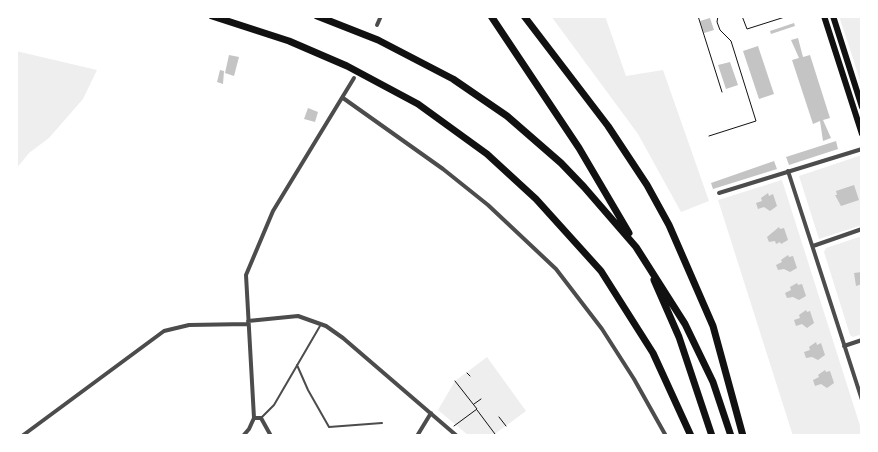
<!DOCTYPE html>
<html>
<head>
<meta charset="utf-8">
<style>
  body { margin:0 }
  #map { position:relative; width:878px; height:452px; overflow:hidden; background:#fff; font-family:Quicksand,sans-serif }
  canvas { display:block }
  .frame { position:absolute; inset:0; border:18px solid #fff; pointer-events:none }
</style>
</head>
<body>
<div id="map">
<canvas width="878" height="452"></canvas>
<div class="frame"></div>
</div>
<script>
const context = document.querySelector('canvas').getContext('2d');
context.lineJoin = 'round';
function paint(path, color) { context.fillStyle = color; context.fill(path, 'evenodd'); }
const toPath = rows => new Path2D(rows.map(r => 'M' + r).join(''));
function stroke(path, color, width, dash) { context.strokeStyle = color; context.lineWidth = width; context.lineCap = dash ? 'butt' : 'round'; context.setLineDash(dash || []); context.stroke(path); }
paint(toPath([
  [551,16,605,16,626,76,663,70,709,201,681,212,638,134],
  [839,16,862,16,862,87,849,46],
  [16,51,97,70,83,99,49,138,29,153,16,169],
  [862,155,862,225,819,239,799,176],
  [782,180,862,432,862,436,793,436,718,200],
  [862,236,862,334,853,337,850,335,824,252,826,248],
  [487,357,526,411,492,436,469,436,438,410,455,381]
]), '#eee');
paint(toPath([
  [710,18,714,30,704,33,700,21],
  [794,23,795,26,771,34,770,31],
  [798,38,803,57,810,55,830,118,823,120,831,138,823,141,820,121,813,124,792,60,799,58,791,40],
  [758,46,774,94,759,99,743,51],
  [229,55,239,57,234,76,225,73],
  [730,62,738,85,726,89,718,65],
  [220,70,224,71,223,84,217,82],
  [308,108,318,112,315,122,304,119],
  [836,141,838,149,789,165,786,157],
  [774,161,777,169,713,189,711,183],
  [854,185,859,200,841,206,835,195,837,195,836,191],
  [768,193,769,196,773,194,777,206,770,211,764,207,758,209,756,203,762,201,761,198],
  [779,227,780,229,784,228,788,240,781,244,780,242,776,244,775,241,769,242,767,237],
  [788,255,789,257,793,256,797,268,790,272,784,269,778,270,776,265,782,262,781,260],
  [862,272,862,284,856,286,854,273],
  [797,283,798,285,802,284,806,296,799,300,793,297,787,298,785,293,791,290,790,287],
  [806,310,807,312,810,311,814,323,807,328,802,324,796,326,794,320,800,318,799,315],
  [816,342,817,345,821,343,825,355,818,360,812,357,806,358,804,352,810,350,809,347],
  [825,370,826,372,830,371,834,383,827,388,821,384,815,386,813,380,819,377,818,375]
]), '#c4c4c4');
stroke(toPath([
  [698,16,722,92],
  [742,16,747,29,788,16],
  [709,136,756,121,731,41,720,30,717,22,718,16],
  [467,373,470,376],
  [474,404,481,399],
  [477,410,495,434],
  [499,417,506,426],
  [454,426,477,409,455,381]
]), '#111', 1);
stroke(toPath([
  [297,365,308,390,329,427,382,423],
  [261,418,274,405,320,326]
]), '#4c4c4c', 2);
stroke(toPath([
  [377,25,381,16],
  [343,98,443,169,488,205,556,269,602,329,634,379,666,436],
  [788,171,862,400],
  [719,193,862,149],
  [813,246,862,229],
  [248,321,298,316,326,326,343,338,457,436],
  [844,346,862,340],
  [254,418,261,418,271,436],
  [22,436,164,331,189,325,248,324],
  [243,436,249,429,254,418,246,275,273,211,354,78],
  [417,436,431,413]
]), '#4c4c4c', 4);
stroke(toPath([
  [824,16,862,134],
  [833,16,862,107]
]), '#111', 6);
stroke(toPath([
  [212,16,289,41,347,66,418,104,487,154,536,199,601,271,653,353,691,436],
  [317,16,378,40,453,79,507,116,561,163,584,187,636,247,685,324,713,382,731,436],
  [491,16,579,148,629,233],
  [524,16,608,126,647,185,669,225,713,326,743,436],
  [654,280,679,337,712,436]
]), '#111', 7);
</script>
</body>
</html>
